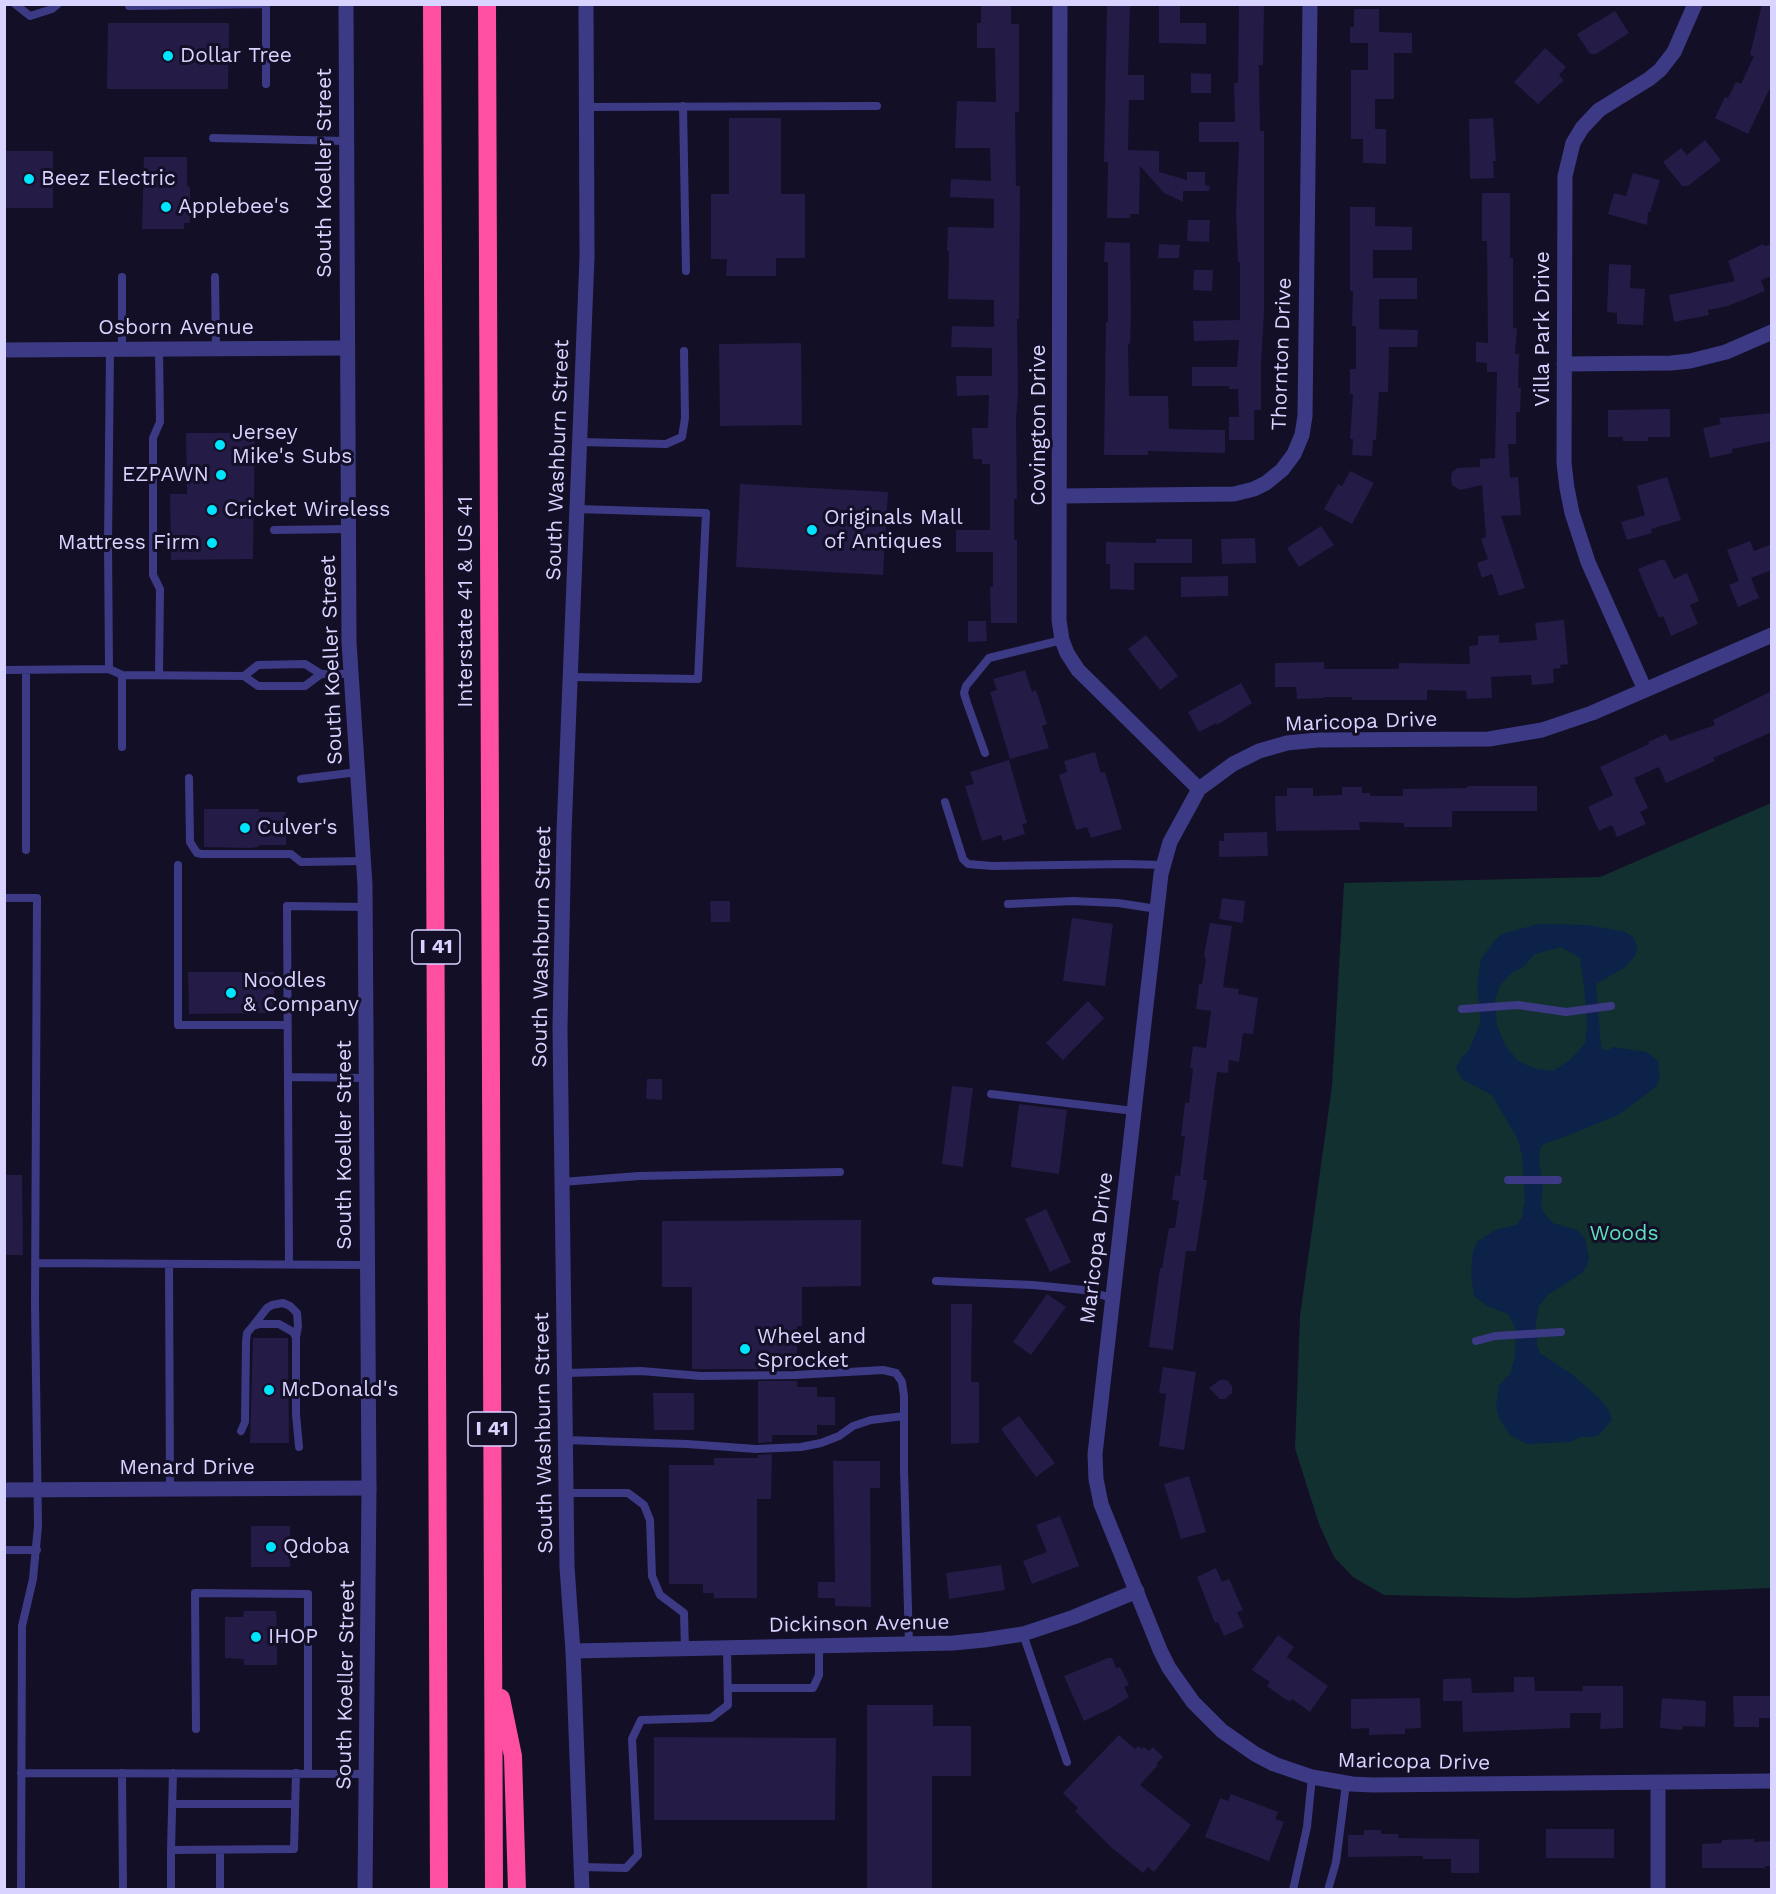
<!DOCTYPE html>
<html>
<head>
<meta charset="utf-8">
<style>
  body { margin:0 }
  #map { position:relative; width:1776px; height:1894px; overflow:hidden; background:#130f26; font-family:"Work Sans",sans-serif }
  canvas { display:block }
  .frame { position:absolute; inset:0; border:6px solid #d9d4ff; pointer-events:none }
</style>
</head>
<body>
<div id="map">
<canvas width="1776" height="1894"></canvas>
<div class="frame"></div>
</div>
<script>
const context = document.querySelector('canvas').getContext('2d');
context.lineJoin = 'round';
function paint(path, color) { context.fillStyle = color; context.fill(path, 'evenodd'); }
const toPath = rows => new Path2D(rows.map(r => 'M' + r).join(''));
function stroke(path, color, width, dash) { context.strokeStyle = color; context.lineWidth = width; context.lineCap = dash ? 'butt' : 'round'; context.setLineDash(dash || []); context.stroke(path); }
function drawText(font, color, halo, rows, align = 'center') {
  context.font = font + ' "Work Sans",sans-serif'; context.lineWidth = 6; context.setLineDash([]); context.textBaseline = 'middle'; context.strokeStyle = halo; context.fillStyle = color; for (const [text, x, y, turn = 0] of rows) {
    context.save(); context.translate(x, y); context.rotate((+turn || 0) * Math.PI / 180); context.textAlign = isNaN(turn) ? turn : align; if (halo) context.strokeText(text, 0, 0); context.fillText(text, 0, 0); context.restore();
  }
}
paint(toPath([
  [1771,803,1771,1588,1516,1598,1384,1595,1353,1577,1334,1557,1319,1524,1295,1448,1300,1316,1332,1086,1344,883,1600,877]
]), '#12302f');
paint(toPath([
  [1539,924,1587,925,1623,931,1633,937,1637,945,1636,955,1624,968,1596,984,1601,1047,1604,1050,1608,1050,1613,1047,1647,1052,1658,1061,1660,1077,1656,1087,1618,1115,1567,1136,1544,1144,1540,1148,1539,1161,1543,1187,1541,1204,1544,1213,1553,1223,1577,1230,1585,1238,1589,1258,1587,1266,1582,1273,1549,1294,1539,1306,1536,1322,1537,1346,1540,1353,1573,1375,1602,1401,1610,1412,1612,1420,1599,1435,1593,1437,1580,1437,1571,1442,1527,1444,1510,1435,1499,1418,1496,1407,1499,1385,1510,1374,1515,1356,1516,1330,1508,1314,1487,1306,1474,1296,1471,1273,1473,1251,1478,1241,1495,1230,1516,1225,1522,1217,1525,1200,1522,1155,1518,1140,1492,1095,1463,1080,1456,1069,1461,1058,1469,1050,1480,1024,1480,1010,1477,986,1481,959,1494,941,1502,934],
  [1561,947,1580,958,1584,986,1587,1024,1585,1043,1570,1060,1553,1071,1536,1069,1518,1061,1506,1046,1497,1026,1495,1000,1500,985,1512,973,1523,967,1535,954]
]), '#0c2248');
paint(toPath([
  [981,4,1011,4,1011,24,1019,24,1019,112,1015,112,1016,186,1020,186,1019,319,1017,319,1018,394,1016,418,1017,499,1014,499,1014,540,1017,540,1017,623,991,623,990,587,993,587,993,552,956,552,956,530,990,530,990,464,982,464,982,459,973,459,972,428,988,428,989,395,957,396,956,376,992,376,992,348,951,347,952,326,994,327,994,300,948,299,949,251,947,251,948,227,994,228,994,199,950,197,951,179,991,181,990,148,955,148,957,101,996,102,995,48,977,48,977,23,981,23],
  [1107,4,1130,4,1128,75,1144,75,1144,100,1129,100,1128,150,1159,151,1159,172,1187,180,1187,172,1205,172,1205,185,1210,186,1209,191,1183,191,1183,202,1164,193,1140,166,1139,214,1130,214,1130,218,1107,218,1108,162,1104,162],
  [1159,4,1180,4,1180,23,1206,23,1206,44,1159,43],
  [1239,4,1264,4,1263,65,1259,65,1260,131,1264,131,1264,312,1261,367,1261,410,1254,410,1254,440,1229,440,1229,417,1239,417,1238,389,1229,389,1229,386,1192,386,1192,367,1237,367,1239,340,1194,341,1193,321,1240,320,1240,262,1238,262,1236,213,1239,142,1199,142,1199,122,1235,122,1234,83,1238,83],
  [1762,4,1772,4,1772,84,1748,134,1715,118,1725,97,1728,98,1736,82,1741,84,1754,56,1750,55],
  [1354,9,1379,9,1379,32,1412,33,1412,53,1394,53,1394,99,1375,99,1375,129,1386,129,1386,164,1363,163,1363,139,1351,139,1351,70,1368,70,1368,43,1350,43,1350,27,1354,27],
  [1615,11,1629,33,1596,54,1590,54,1577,34],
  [108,23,229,23,228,89,107,89],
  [1545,48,1566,67,1559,75,1564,80,1538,104,1514,82],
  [1191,73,1211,74,1211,93,1191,93],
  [729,118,781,118,781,194,805,194,805,258,776,258,776,276,726,276,727,259,711,259,711,194,729,194],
  [1493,118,1496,161,1493,161,1494,178,1470,179,1469,119],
  [1705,140,1721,160,1688,186,1682,186,1663,162,1681,148,1687,155],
  [4,151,53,151,53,208,4,208],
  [144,157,187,157,187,186,190,187,190,223,184,223,184,229,142,229],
  [1633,173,1660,180,1650,212,1648,212,1647,225,1608,214,1614,193,1626,196],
  [1482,193,1510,193,1510,258,1513,258,1513,328,1517,328,1515,354,1519,354,1518,388,1521,388,1520,412,1516,412,1516,444,1508,444,1510,478,1518,477,1521,515,1501,516,1525,588,1499,596,1492,574,1482,578,1477,563,1488,559,1481,539,1486,537,1482,485,1460,490,1452,485,1451,479,1452,472,1457,468,1480,467,1480,459,1495,458,1497,372,1487,372,1487,363,1476,362,1476,342,1488,343,1487,241,1482,241],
  [1350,207,1375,207,1375,226,1412,227,1412,250,1373,250,1373,278,1417,278,1417,299,1379,299,1379,329,1418,330,1417,347,1389,347,1388,392,1379,392,1376,440,1373,440,1372,456,1352,455,1353,439,1350,439,1353,394,1350,394,1350,369,1356,369,1356,326,1352,326,1353,291,1350,291],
  [1188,220,1210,220,1209,242,1187,241],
  [1105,242,1130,243,1131,314,1130,343,1128,344,1129,396,1168,396,1169,429,1225,430,1225,453,1148,451,1148,455,1104,455,1106,322,1108,322,1108,262,1104,262],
  [1159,244,1180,245,1179,258,1158,258],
  [1763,244,1764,246,1772,244,1772,276,1761,280,1765,291,1728,306,1708,310,1709,315,1674,322,1669,295,1735,281,1728,261],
  [1609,264,1631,265,1630,288,1645,289,1643,325,1617,324,1617,313,1607,312],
  [1194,270,1213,270,1212,291,1193,290],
  [801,343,802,425,720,426,719,344],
  [1670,409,1670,437,1648,437,1648,441,1623,441,1623,437,1608,437,1608,410],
  [1772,413,1772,441,1732,449,1732,453,1710,458,1703,428,1721,424,1719,418],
  [186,433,255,433,253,559,171,560,170,494,187,494],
  [1350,471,1374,483,1352,524,1324,509,1338,484,1342,486],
  [1667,477,1681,520,1651,529,1652,533,1627,540,1621,522,1645,515,1637,486],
  [740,484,888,492,883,575,736,567],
  [1321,526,1334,545,1299,567,1287,548],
  [1255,538,1256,563,1222,564,1221,539],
  [1156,539,1192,539,1192,563,1134,563,1134,590,1110,589,1110,564,1106,564,1106,542,1156,543],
  [1750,541,1754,551,1772,544,1772,570,1751,578,1759,598,1738,607,1729,585,1739,581,1727,550],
  [1660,560,1665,560,1674,579,1687,573,1699,601,1690,605,1698,624,1671,636,1663,616,1659,618,1638,569],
  [1228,576,1228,596,1181,597,1181,577],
  [1564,620,1568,664,1560,665,1561,668,1553,669,1554,683,1532,685,1531,675,1491,677,1492,698,1467,699,1466,691,1427,690,1427,700,1352,700,1352,697,1324,697,1324,698,1297,699,1296,687,1275,687,1275,663,1324,662,1324,669,1399,669,1399,663,1470,664,1469,646,1478,645,1478,636,1499,635,1499,643,1537,640,1535,623],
  [968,621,986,621,987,641,968,642],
  [1146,635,1178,676,1160,690,1128,649],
  [1025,670,1032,692,1036,690,1047,724,1042,726,1049,748,1010,759,990,692,997,690,993,679],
  [1241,683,1252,703,1217,725,1216,723,1199,732,1188,712],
  [1772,691,1772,732,1713,758,1715,761,1666,783,1659,767,1634,778,1648,808,1640,812,1646,824,1617,837,1612,825,1599,831,1588,807,1613,795,1600,767,1649,744,1648,742,1666,734,1670,741,1715,725,1713,720],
  [1095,752,1101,773,1105,772,1122,829,1091,838,1087,827,1076,830,1059,775,1067,772,1064,761],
  [1009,760,1027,823,1022,824,1025,834,1003,841,1001,835,982,841,965,786,974,784,970,772],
  [1467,786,1537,786,1537,811,1452,811,1452,827,1404,827,1404,823,1359,822,1360,830,1276,831,1275,796,1287,796,1287,788,1313,788,1313,796,1342,795,1342,787,1362,787,1362,793,1370,793,1370,796,1403,796,1403,789,1467,788],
  [204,809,259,809,259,812,286,812,286,845,259,845,259,847,249,848,204,847],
  [1267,832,1268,856,1219,857,1219,841,1224,841,1224,833],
  [1222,898,1245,901,1243,923,1219,919],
  [710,901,730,901,730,922,711,922],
  [1072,918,1113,924,1105,986,1063,981],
  [1210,923,1232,926,1223,987,1239,989,1238,994,1258,998,1253,1034,1243,1033,1239,1062,1229,1060,1228,1073,1217,1072,1203,1180,1207,1180,1196,1251,1186,1251,1173,1350,1149,1347,1160,1268,1162,1268,1169,1228,1175,1228,1179,1201,1172,1200,1175,1175,1180,1176,1185,1136,1181,1136,1185,1103,1189,1103,1193,1069,1190,1068,1193,1046,1206,1048,1211,1011,1196,1009,1199,984,1202,984,1206,960,1204,955],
  [188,972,274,972,274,1013,189,1014],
  [1088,1001,1104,1018,1063,1060,1046,1043],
  [647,1079,662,1079,662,1100,646,1099],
  [952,1086,973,1088,963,1167,942,1164],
  [1019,1104,1067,1110,1059,1174,1011,1167],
  [4,1175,22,1175,23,1255,4,1255],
  [1046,1209,1071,1262,1050,1272,1025,1219],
  [861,1220,861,1286,802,1287,802,1326,797,1326,797,1369,692,1369,692,1287,662,1287,662,1221],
  [1047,1294,1066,1307,1031,1355,1013,1342],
  [951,1304,972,1304,971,1382,979,1382,979,1443,951,1444],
  [253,1338,288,1338,289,1443,250,1443],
  [1163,1367,1196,1372,1184,1450,1159,1446,1166,1394,1159,1393],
  [1220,1380,1227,1380,1232,1386,1232,1393,1225,1399,1220,1399,1209,1388],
  [758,1381,797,1381,797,1387,817,1387,817,1397,835,1397,835,1425,817,1425,817,1435,772,1435,772,1442,758,1443],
  [653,1393,694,1393,694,1430,654,1430],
  [1019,1416,1055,1463,1036,1477,1001,1429],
  [772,1454,771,1499,757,1499,757,1598,714,1598,714,1593,703,1593,703,1584,669,1584,669,1465,714,1465,714,1458,758,1458,758,1455],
  [833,1461,880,1461,880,1488,870,1488,871,1607,835,1606,835,1598,818,1598,818,1582,835,1582],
  [1189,1476,1206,1532,1181,1539,1164,1484],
  [1060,1516,1079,1566,1032,1584,1023,1561,1047,1552,1036,1525],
  [251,1526,290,1526,290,1567,251,1567],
  [1001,1565,1005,1590,949,1599,946,1573],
  [1216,1568,1222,1582,1229,1579,1243,1610,1237,1612,1244,1627,1224,1636,1218,1622,1215,1623,1197,1577],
  [244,1611,276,1611,277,1629,286,1630,286,1644,277,1643,277,1665,244,1665,244,1659,225,1658,225,1617,243,1617],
  [1278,1635,1294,1647,1287,1657,1328,1686,1310,1712,1292,1699,1290,1702,1278,1694,1267,1686,1270,1682,1252,1670],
  [1108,1658,1112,1658,1116,1668,1120,1667,1129,1685,1124,1687,1129,1697,1111,1708,1084,1721,1064,1676],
  [1514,1677,1534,1677,1535,1691,1583,1691,1582,1686,1623,1686,1623,1728,1600,1729,1601,1713,1570,1713,1570,1728,1463,1732,1462,1701,1443,1701,1443,1679,1471,1678,1472,1693,1514,1692],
  [1733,1696,1772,1696,1772,1718,1759,1718,1759,1727,1734,1727],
  [1420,1698,1421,1728,1405,1729,1405,1734,1369,1735,1369,1728,1351,1729,1351,1699],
  [1662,1698,1706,1701,1705,1727,1683,1726,1682,1730,1660,1728],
  [867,1705,933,1705,933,1726,971,1726,971,1776,932,1776,932,1890,867,1890],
  [1119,1735,1135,1749,1138,1746,1142,1749,1144,1747,1149,1751,1153,1747,1163,1757,1156,1764,1158,1765,1140,1785,1191,1825,1154,1872,1148,1867,1143,1873,1112,1848,1075,1811,1078,1808,1063,1793],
  [654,1737,836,1738,835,1820,654,1820],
  [1231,1794,1278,1812,1275,1819,1284,1822,1269,1861,1205,1837,1220,1798,1228,1801],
  [1546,1829,1614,1829,1614,1858,1546,1858],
  [1364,1830,1381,1830,1381,1834,1398,1834,1399,1838,1479,1839,1479,1873,1451,1873,1451,1859,1423,1859,1423,1856,1348,1857,1348,1835,1364,1835],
  [1754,1839,1754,1842,1772,1841,1772,1866,1765,1866,1765,1868,1702,1868,1702,1844,1722,1843,1722,1840]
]), '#241b47');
stroke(toPath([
  [15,4,30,16,52,9,58,4],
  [266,5,266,84],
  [129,6,266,4],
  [683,106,686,271],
  [587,107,877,106],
  [213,138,346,141],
  [215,277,216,349],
  [122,350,122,277],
  [580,442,666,444,682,437,685,418,684,351],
  [274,530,348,529],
  [109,669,108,544,110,350],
  [4,670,109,669,122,675,244,676],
  [321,674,305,686,258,686,244,676,258,665,305,664,321,674,351,674],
  [159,675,160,589,153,575,153,438,160,422,159,349],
  [570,677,698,679,706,513,577,509],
  [122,747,122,675],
  [985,753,967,703,964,693,966,686,989,658,1062,640],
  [189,778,190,842,197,853,202,854,291,854,301,862,364,861],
  [301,779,358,772],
  [945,802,963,859,968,864,992,866,1125,864,1164,865],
  [26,850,26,670],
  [178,865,178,1025,287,1025],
  [4,898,37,898,35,1303,38,1526,33,1579,22,1626,21,1890],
  [1008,904,1073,901,1118,903,1157,909],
  [1462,1009,1518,1005,1566,1012,1611,1006],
  [288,1077,366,1078],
  [991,1094,1134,1111],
  [1508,1180,1558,1180],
  [562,1182,639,1176,840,1172],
  [35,1263,367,1265],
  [169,1264,170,1489],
  [289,1264,287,906,366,907],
  [936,1281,1033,1285,1084,1290,1112,1298],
  [253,1326,267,1308,272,1305,283,1303,290,1306,297,1313,298,1326,296,1337],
  [1476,1341,1495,1336,1561,1332],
  [565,1373,641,1371,701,1376,795,1375,883,1370,896,1373,902,1382,904,1396,904,1470,909,1644],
  [241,1431,245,1422,246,1342,247,1333,253,1326,260,1324,279,1324,293,1332,296,1337,296,1414,299,1447],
  [565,1440,687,1444,756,1449,801,1447,821,1443,839,1436,853,1426,871,1420,904,1416],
  [566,1493,628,1493,644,1505,650,1520,652,1576,660,1595,684,1613,685,1649],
  [4,1550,37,1550],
  [1023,1634,1067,1762],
  [728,1688,813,1688,819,1675,819,1646],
  [196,1729,195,1593,308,1594,308,1773],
  [21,1773,366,1774],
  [122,1773,123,1890],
  [173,1773,171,1850,294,1849,296,1773],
  [173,1804,294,1804],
  [171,1850,171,1890],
  [581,1867,626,1868,638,1855,632,1739,641,1720,711,1718,728,1705,727,1648],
  [220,1890,220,1850],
  [1293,1890,1307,1827,1312,1777],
  [1328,1890,1336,1862,1346,1784]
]), '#3d3a85', 8);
stroke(toPath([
  [1060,4,1059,620,1062,640,1067,653,1078,670,1199,789],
  [4,350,347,348],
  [1564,364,1671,363,1690,361,1726,352,1772,332],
  [1060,496,1234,494,1254,489,1266,483,1282,470,1294,454,1302,435,1305,416,1310,4],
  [1772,635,1592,713,1542,730,1489,739,1317,740,1287,743,1259,751,1233,764,1199,789,1170,842,1161,874,1095,1454,1096,1479,1101,1504,1160,1650,1169,1668,1193,1702,1222,1731,1255,1754,1274,1764,1312,1777,1352,1784,1373,1785,1772,1781],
  [1645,690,1588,562,1572,513,1567,488,1564,463,1565,176,1573,143,1582,128,1599,110,1649,79,1660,70,1674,52,1695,4],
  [4,1490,369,1488],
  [573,1651,953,1643,984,1640,1023,1634,1074,1617,1137,1591],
  [1658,1890,1658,1783]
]), '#3d3a85', 15);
stroke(toPath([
  [346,4,349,642,365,885,369,1488,365,1890],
  [582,1890,573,1651,567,1567,560,1028,564,832,587,257,586,4]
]), '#3d3a85', 15);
stroke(toPath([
  [432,4,439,1890],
  [487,4,494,1890],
  [501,1698,513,1756,517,1890]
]), '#ff4fa3', 18);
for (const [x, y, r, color] of [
  [168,56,6,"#00e5ff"],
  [29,179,6,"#00e5ff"],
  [166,207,6,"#00e5ff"],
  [220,445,6,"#00e5ff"],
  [221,475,6,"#00e5ff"],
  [212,510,6,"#00e5ff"],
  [812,530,6,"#00e5ff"],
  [212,543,6,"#00e5ff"],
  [245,828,6,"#00e5ff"],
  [231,993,6,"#00e5ff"],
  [745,1349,6,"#00e5ff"],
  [269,1390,6,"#00e5ff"],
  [271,1547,6,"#00e5ff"],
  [256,1637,6,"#00e5ff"]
]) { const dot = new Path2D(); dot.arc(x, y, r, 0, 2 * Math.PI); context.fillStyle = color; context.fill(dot); stroke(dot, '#130f26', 2); }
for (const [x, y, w] of [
  [436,947,48],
  [492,1429,48]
]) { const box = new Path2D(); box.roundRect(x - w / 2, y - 17, w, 34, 4.5); context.fillStyle = '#130f26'; context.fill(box); stroke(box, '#d9d4ff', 1.5); }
drawText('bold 20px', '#d9d4ff', null, [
  ["I 41",436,947],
  ["I 41",492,1429]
]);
drawText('21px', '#d9d4ff', '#130f26', [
  ["Dollar Tree",180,56],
  ["Beez Electric",41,179],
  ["Applebee's",178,207],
  ["Jersey",232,433],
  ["Mike's Subs",232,457],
  ["EZPAWN",209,475,"right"],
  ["Cricket Wireless",224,510],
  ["Originals Mall",824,518],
  ["of Antiques",824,542],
  ["Mattress Firm",200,543,"right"],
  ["Culver's",257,828],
  ["Noodles",243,981],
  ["& Company",243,1005],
  ["Wheel and",757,1337],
  ["Sprocket",757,1361],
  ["McDonald's",281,1390],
  ["Qdoba",283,1547],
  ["IHOP",268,1637]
], 'left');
drawText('21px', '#d9d4ff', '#130f26', [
  ["South Koeller Street",325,173,-90],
  ["Osborn Avenue",176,328],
  ["Villa Park Drive",1543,329,-90],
  ["Thornton Drive",1282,354,-88],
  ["Covington Drive",1039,425,-90],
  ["South Washburn Street",558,460,-88],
  ["Interstate 41 & US 41",466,602,-90],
  ["South Koeller Street",332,660,-92],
  ["Maricopa Drive",1361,722,-2],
  ["South Washburn Street",542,947,-89],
  ["South Koeller Street",345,1145,-90],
  ["Maricopa Drive",1097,1248,-83],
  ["South Washburn Street",544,1433,-91],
  ["Menard Drive",187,1468],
  ["Dickinson Avenue",859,1624,-1],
  ["South Koeller Street",346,1685,-89],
  ["Maricopa Drive",1414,1762,1]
]);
drawText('21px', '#5fe0c0', '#130f26', [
  ["Woods",1624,1234]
]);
</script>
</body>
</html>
